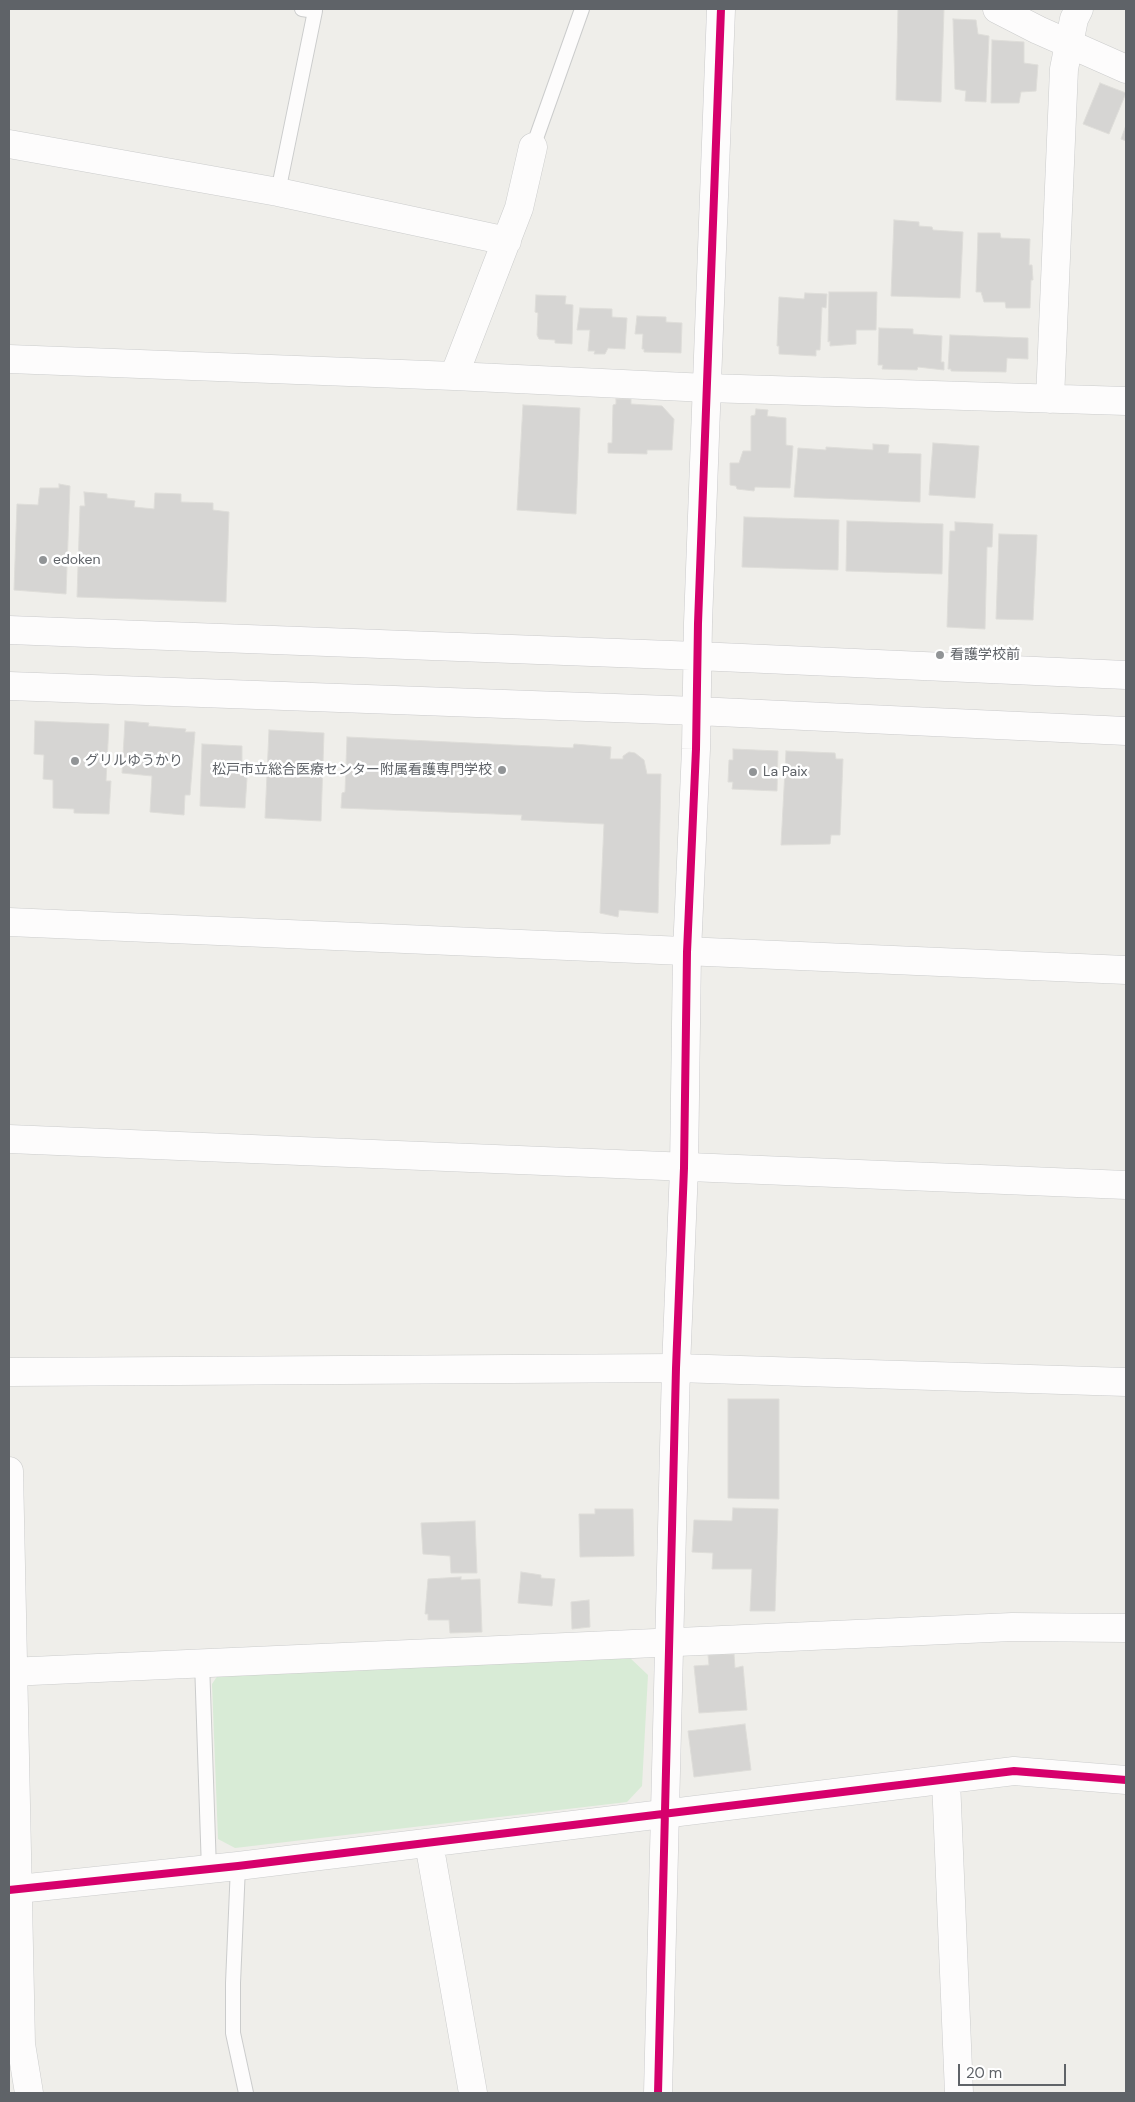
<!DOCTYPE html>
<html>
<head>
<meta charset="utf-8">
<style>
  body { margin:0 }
  #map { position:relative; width:1135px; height:2102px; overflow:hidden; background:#efeeea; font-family:"DM Sans",sans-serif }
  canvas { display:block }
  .frame { position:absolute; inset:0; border:10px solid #5f6368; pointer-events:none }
  .scale { position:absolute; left:958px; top:2064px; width:108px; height:22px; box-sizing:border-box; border:2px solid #5f6368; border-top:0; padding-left:6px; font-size:15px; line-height:18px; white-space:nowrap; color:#5f6368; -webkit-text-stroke:4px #fff; paint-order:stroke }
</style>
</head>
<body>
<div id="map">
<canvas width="1135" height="2102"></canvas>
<div class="frame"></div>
<div class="scale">20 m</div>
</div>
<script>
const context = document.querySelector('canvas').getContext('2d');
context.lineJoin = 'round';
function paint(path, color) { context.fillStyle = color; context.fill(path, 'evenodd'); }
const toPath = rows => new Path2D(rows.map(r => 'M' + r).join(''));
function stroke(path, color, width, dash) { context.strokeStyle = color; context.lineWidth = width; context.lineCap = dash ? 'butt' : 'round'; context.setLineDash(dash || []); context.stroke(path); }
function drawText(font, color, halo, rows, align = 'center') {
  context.font = font + ' "DM Sans","Noto Sans JP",sans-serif'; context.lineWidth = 5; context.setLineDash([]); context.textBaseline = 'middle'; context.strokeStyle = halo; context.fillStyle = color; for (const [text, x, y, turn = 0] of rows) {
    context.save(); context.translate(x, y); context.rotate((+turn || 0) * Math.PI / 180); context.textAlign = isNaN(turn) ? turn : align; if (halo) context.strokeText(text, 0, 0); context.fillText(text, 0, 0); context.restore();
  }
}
paint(toPath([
  [628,1656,648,1675,642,1786,627,1802,235,1848,218,1839,212,1684,218,1675]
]), '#d8ebd6');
const building = toPath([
  [898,9,944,9,941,102,896,100,898,9],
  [953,19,976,20,978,34,989,36,986,102,965,101,966,91,955,89,953,19],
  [992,40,1024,42,1024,63,1038,65,1036,91,1021,92,1019,103,991,103,992,40],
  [1100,83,1126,93,1109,134,1083,124,1100,83],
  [1126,125,1126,141,1121,139,1126,125],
  [894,220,919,222,919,226,932,227,933,230,963,232,960,298,891,296,894,220],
  [978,233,1000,233,1001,238,1030,239,1029,265,1032,265,1033,280,1031,280,1030,308,1006,308,1005,302,984,302,981,292,976,292,978,233],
  [829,292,877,292,876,330,856,330,856,344,830,346,830,341,828,342,829,292],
  [805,293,827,294,826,308,822,307,820,350,816,350,816,356,779,354,779,346,777,346,779,297,804,299,805,293],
  [536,295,566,296,565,304,573,305,572,344,555,343,555,340,539,339,537,335,538,313,535,312,536,295],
  [580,308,612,309,612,317,627,318,625,349,608,348,605,354,594,354,595,351,588,351,590,330,577,330,580,308],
  [637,316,666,317,666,322,682,323,681,353,644,352,644,349,642,349,643,334,635,334,637,316],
  [879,328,913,329,913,334,942,336,941,362,944,362,944,370,918,367,917,370,882,369,883,365,878,365,879,328],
  [950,335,1028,338,1028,359,1007,358,1006,372,951,371,951,369,948,369,950,335],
  [616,399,631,399,631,404,662,406,674,419,672,450,647,450,647,454,608,453,608,443,612,443,613,405,616,404,616,399],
  [523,405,580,408,576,514,517,510,523,405],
  [756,409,768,410,767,416,786,418,786,445,793,446,790,488,755,487,754,491,737,489,736,486,730,485,730,463,739,463,743,451,751,451,751,416,755,415,756,409],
  [933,443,979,446,975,498,929,495,933,443],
  [873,444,889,445,888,453,921,454,920,502,794,497,798,448,826,450,826,447,873,450,873,444],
  [59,484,70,486,66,594,14,590,17,504,38,505,40,488,59,488,59,484],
  [84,492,107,494,107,498,135,501,134,507,154,509,155,493,181,494,181,502,213,503,213,510,229,512,226,602,77,597,80,506,85,506,84,492],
  [744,517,839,520,838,570,742,567,744,517],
  [847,521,943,524,942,574,846,571,847,521],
  [955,522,993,524,992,547,987,547,985,629,947,627,950,531,955,531,955,522],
  [999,534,1037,535,1033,620,996,619,999,534],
  [35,721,109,724,106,781,111,781,109,814,74,813,74,809,53,808,53,780,43,779,44,755,34,754,35,721],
  [125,721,149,723,148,726,186,729,185,732,195,732,190,795,185,795,184,815,150,812,152,776,122,773,125,721],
  [269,730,324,733,321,821,265,818,269,730],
  [347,737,573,748,574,744,611,747,610,759,623,759,623,756,629,752,635,753,644,760,647,774,661,774,658,913,619,910,618,917,600,913,604,824,521,820,522,815,341,808,342,793,345,792,347,737],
  [202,744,242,746,242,763,248,763,245,808,200,806,202,744],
  [733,749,778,751,777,791,732,789,733,782,728,782,729,760,733,760,733,749],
  [786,751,835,753,836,759,843,759,840,835,831,835,830,844,781,845,786,751],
  [728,1399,779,1399,779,1499,728,1498,728,1399],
  [733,1508,778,1509,775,1611,750,1611,752,1569,712,1569,713,1553,692,1552,694,1520,732,1521,733,1508],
  [595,1509,633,1509,634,1556,580,1557,579,1514,595,1514,595,1509],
  [475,1521,477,1573,451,1573,450,1556,423,1554,421,1523,475,1521],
  [521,1572,541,1575,541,1578,555,1579,552,1606,518,1603,521,1572],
  [461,1577,461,1580,480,1579,482,1632,450,1633,449,1620,428,1620,428,1614,425,1614,428,1579,461,1577],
  [589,1600,590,1627,572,1629,571,1602,589,1600],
  [734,1654,735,1668,743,1666,747,1710,699,1713,694,1666,709,1665,708,1655,734,1654],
  [745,1724,751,1770,694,1777,688,1731,745,1724]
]);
paint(building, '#d6d5d3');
stroke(building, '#deddd9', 1);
const lane = toPath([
  [533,147,582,9],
  [278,192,315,11,302,9],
  [202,1662,209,1870],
  [238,1866,233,1983,233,2033,246,2093]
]);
const street = toPath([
  [997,9,1038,30,1126,69],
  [9,144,278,192,507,241],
  [9,359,454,376,707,388,1126,401],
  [454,376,519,208,533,147],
  [1050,399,1064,69,1074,19,1079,9],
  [9,922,1126,970],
  [9,1139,1126,1185],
  [9,1372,676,1368,1126,1382],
  [9,1471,21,2044,29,2093],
  [9,1672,1012,1627,1126,1628],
  [946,1780,959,2093],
  [429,1843,473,2093],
  [9,1890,238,1866,1014,1771,1126,1780]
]);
const secondary = toPath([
  [9,630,697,656,1126,675],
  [9,686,697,711,1126,731],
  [658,2093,676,1368,684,1168,687,952,696,749,698,623,721,9]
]);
stroke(lane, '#cbcccc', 16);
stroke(street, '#cbcccc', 29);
stroke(secondary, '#cacacb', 29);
stroke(lane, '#fdfcfc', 14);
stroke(street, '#fdfcfc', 28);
stroke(secondary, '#fdfcfc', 28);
stroke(toPath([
  [9,1890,238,1866,1014,1771,1126,1780],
  [658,2093,676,1368,684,1168,687,952,696,749,698,623,721,9]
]), '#d6006c', 8);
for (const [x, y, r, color] of [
  [43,560,5,"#919496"],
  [940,655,5,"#919496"],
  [75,761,5,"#919496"],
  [502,770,5,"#919496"],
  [753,772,5,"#919496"]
]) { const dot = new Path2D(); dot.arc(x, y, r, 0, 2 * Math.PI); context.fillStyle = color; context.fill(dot); stroke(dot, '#fff', 2); }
drawText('14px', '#5f6368', '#fff', [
  ["edoken",53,560],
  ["看護学校前",950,655],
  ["グリルゆうかり",85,761],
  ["松戸市立総合医療センター附属看護専門学校",492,770,"right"],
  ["La Paix",763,772]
], 'left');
</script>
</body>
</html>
